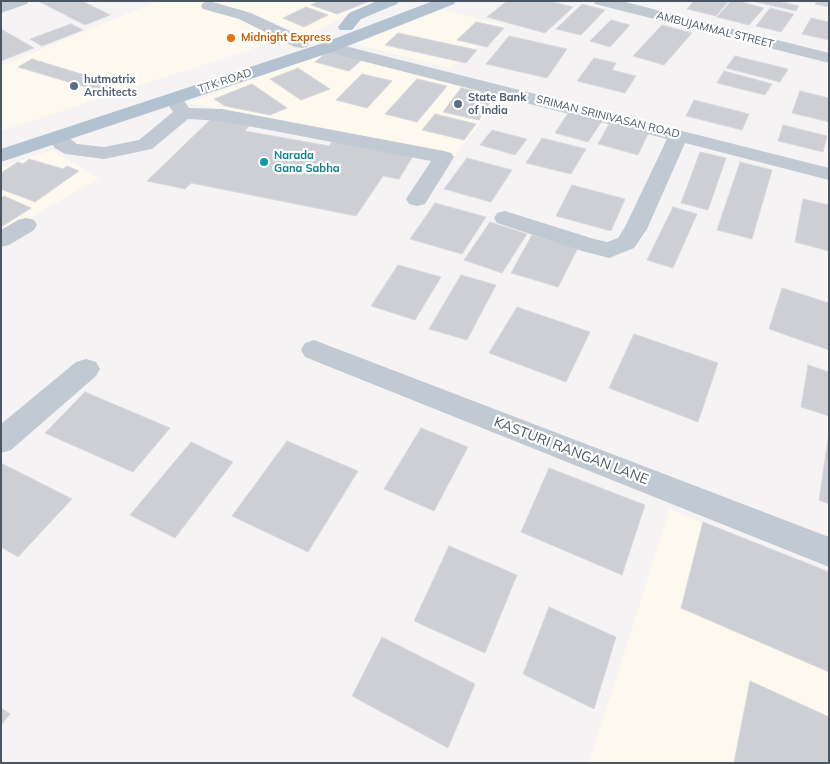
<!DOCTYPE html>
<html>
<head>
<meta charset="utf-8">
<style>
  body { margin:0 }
  #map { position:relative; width:830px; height:764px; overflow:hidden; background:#f5f3f3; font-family:Mulish,sans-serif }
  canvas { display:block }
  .frame { position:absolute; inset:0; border:2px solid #4a5661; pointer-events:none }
</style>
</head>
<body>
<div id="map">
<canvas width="830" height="764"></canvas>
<div class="frame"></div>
</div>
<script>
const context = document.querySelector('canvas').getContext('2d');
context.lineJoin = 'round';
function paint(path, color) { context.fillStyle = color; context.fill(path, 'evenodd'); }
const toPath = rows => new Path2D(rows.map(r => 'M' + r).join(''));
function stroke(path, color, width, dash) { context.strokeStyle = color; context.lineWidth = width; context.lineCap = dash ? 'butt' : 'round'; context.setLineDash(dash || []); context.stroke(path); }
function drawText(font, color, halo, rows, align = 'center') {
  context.font = font + ' Mulish,sans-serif'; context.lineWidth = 4.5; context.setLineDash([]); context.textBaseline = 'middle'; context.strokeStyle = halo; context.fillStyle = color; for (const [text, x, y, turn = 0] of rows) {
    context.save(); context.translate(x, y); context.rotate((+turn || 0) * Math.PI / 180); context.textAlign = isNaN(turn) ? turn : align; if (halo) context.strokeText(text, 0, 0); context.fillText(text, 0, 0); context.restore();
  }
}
paint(toPath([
  [158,1,376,1,316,31,303,33,260,17,210,2,282,39,1,131,1,66],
  [442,10,505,25,450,68,355,44],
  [325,52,503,93,455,156,188,103],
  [52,150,99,178,1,235,1,167],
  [670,509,829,575,829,763,589,763]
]), '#fdf9ef');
const building = toPath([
  [82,1,110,15,85,25,40,2,82,1],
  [318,1,370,1,337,14,311,5,318,1],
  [507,1,549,1,573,7,545,33,487,17,507,1],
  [694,1,729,1,716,16,687,9,694,1],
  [731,1,738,1,764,8,749,25,717,17,731,1],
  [752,1,778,1,799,6,796,11,752,1],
  [817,1,829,1,829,7,815,4,817,1],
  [582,4,605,10,581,35,556,29,582,4],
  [306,7,328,15,304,27,283,18,306,7],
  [770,8,794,14,781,32,756,26,770,8],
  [811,18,829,22,829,40,802,34,811,18],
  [611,20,630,25,610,47,590,41,611,20],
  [476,22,504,28,487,47,457,40,476,22],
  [71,24,83,30,42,46,30,39,71,24],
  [662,25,692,33,664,65,633,56,662,25],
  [1,29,34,48,1,61,1,29],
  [398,33,477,50,466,63,385,45,398,33],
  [509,36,567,49,547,78,486,64,509,36],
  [330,50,363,59,349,71,315,62,330,50],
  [735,56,788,69,780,82,726,68,735,56],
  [594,58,616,63,612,70,636,76,625,93,577,81,594,58],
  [32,59,114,84,102,92,18,67,32,59],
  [298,68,330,89,301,100,270,79,298,68],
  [724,71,750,78,772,84,765,95,717,83,724,71],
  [362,74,392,81,367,108,336,100,362,74],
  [417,79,447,86,417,122,385,114,417,79],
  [252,84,287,108,270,115,225,106,214,99,252,84],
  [461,88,495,95,479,120,443,112,461,88],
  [800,91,829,98,829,122,792,113,800,91],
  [694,100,749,114,742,130,686,116,694,100],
  [569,112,602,121,588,142,555,133,569,112],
  [435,114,476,124,464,140,422,130,435,114],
  [212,118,250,125,245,131,329,146,333,140,413,156,399,179,383,176,356,216,191,183,185,189,147,181,212,118],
  [609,124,648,134,638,155,598,144,609,124],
  [783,125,827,136,823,152,778,141,783,125],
  [492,130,527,139,515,155,480,145,492,130],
  [542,138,586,149,571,174,526,163,542,138],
  [700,152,726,158,708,210,681,203,700,152],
  [467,158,512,170,491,202,444,189,467,158],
  [29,159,63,169,67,166,79,171,35,202,1,189,1,173,18,162,23,164,29,159],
  [740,162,772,170,752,239,717,230,740,162],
  [572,185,625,199,611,231,556,216,572,185],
  [4,196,31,208,1,227,1,198,4,196],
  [803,199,829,205,829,251,795,242,803,199],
  [435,203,486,217,462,254,410,239,435,203],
  [673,207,697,214,673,268,647,260,673,207],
  [490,222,527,234,502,273,464,260,490,222],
  [532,235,578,248,558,287,511,273,532,235],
  [398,265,441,277,415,320,371,306,398,265],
  [461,275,496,285,467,340,429,329,461,275],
  [782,288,829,303,829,350,769,329,782,288],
  [517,307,590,332,566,382,489,353,517,307],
  [634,334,718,363,698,422,609,388,634,334],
  [808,365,829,372,829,416,801,407,808,365],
  [85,392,170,428,133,472,45,433,85,392],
  [421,428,468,447,434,511,384,489,421,428],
  [828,439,829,439,829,504,819,500,828,439],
  [287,441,358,471,308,552,232,516,287,441],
  [191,442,233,462,175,538,130,515,191,442],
  [1,463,72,499,18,557,1,547,1,463],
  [549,468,645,505,622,575,521,532,549,468],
  [703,522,829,572,829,672,681,608,703,522],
  [449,546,517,575,485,653,414,621,449,546],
  [549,607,616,637,594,709,523,674,549,607],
  [382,637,475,684,448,748,352,696,382,637],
  [750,681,829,717,829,763,734,763,750,681],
  [1,708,10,714,1,725,1,708]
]);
paint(building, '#cdcfd5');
stroke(building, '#d7d9de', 1);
paint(toPath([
  [5,1,29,1,27,4,1,13,1,3,5,1],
  [209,1,251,13,307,39,309,43,307,47,301,48,295,47,239,19,203,9,201,6,203,3,209,1],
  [593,1,621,1,829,53,829,63,595,4,593,1],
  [329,42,829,168,829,180,685,143,647,229,634,248,609,258,582,251,497,223,494,218,497,213,505,211,594,239,607,242,618,238,625,227,667,139,323,51,320,47,323,43,329,42],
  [173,93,180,95,189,108,222,109,444,151,451,153,454,157,425,204,417,206,409,204,406,199,431,161,222,121,188,119,152,149,104,159,65,154,55,148,47,138,50,134,57,132,64,134,77,144,104,147,139,140,173,112,164,99,166,95,173,93],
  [26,218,34,220,37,225,34,230,9,245,1,247,1,230,18,220,26,218],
  [314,340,829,537,829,567,305,357,301,350,305,343,314,340],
  [86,359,96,362,100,369,96,376,11,450,1,453,1,424,76,362,86,359]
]), '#c1cad2');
paint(toPath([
  [377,1,399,1,397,4,361,19,352,30,340,30,338,27,349,13,377,1],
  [433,1,456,1,454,4,335,51,1,162,1,149,323,43,433,1]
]), '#b3c2d1');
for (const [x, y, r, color] of [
  [231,38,5,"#e8710a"],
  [74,86,5,"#5c6f8a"],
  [458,104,5,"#5c6f8a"],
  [264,162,5,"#0f9aa8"]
]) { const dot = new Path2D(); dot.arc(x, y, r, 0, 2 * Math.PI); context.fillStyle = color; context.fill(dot); stroke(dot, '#fff', 2); }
drawText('11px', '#4a5661', '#fff', [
  ["AMBUJAMMAL STREET",715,30,14],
  ["TTK ROAD",225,81,-18],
  ["SRIMAN SRINIVASAN ROAD",608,117,14]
]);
drawText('bold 11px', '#c56008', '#fff', [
  ["Midnight Express",241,38]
], 'left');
drawText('bold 11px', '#4e5e75', '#fff', [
  ["hutmatrix",84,80],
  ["Architects",84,93],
  ["State Bank",468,98],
  ["of India",468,111]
], 'left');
drawText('bold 11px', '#0d838f', '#fff', [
  ["Narada",274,156],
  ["Gana Sabha",274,169]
], 'left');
drawText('14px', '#4a5661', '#fff', [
  ["KASTURI RANGAN LANE",571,451,21]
]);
</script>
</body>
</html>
